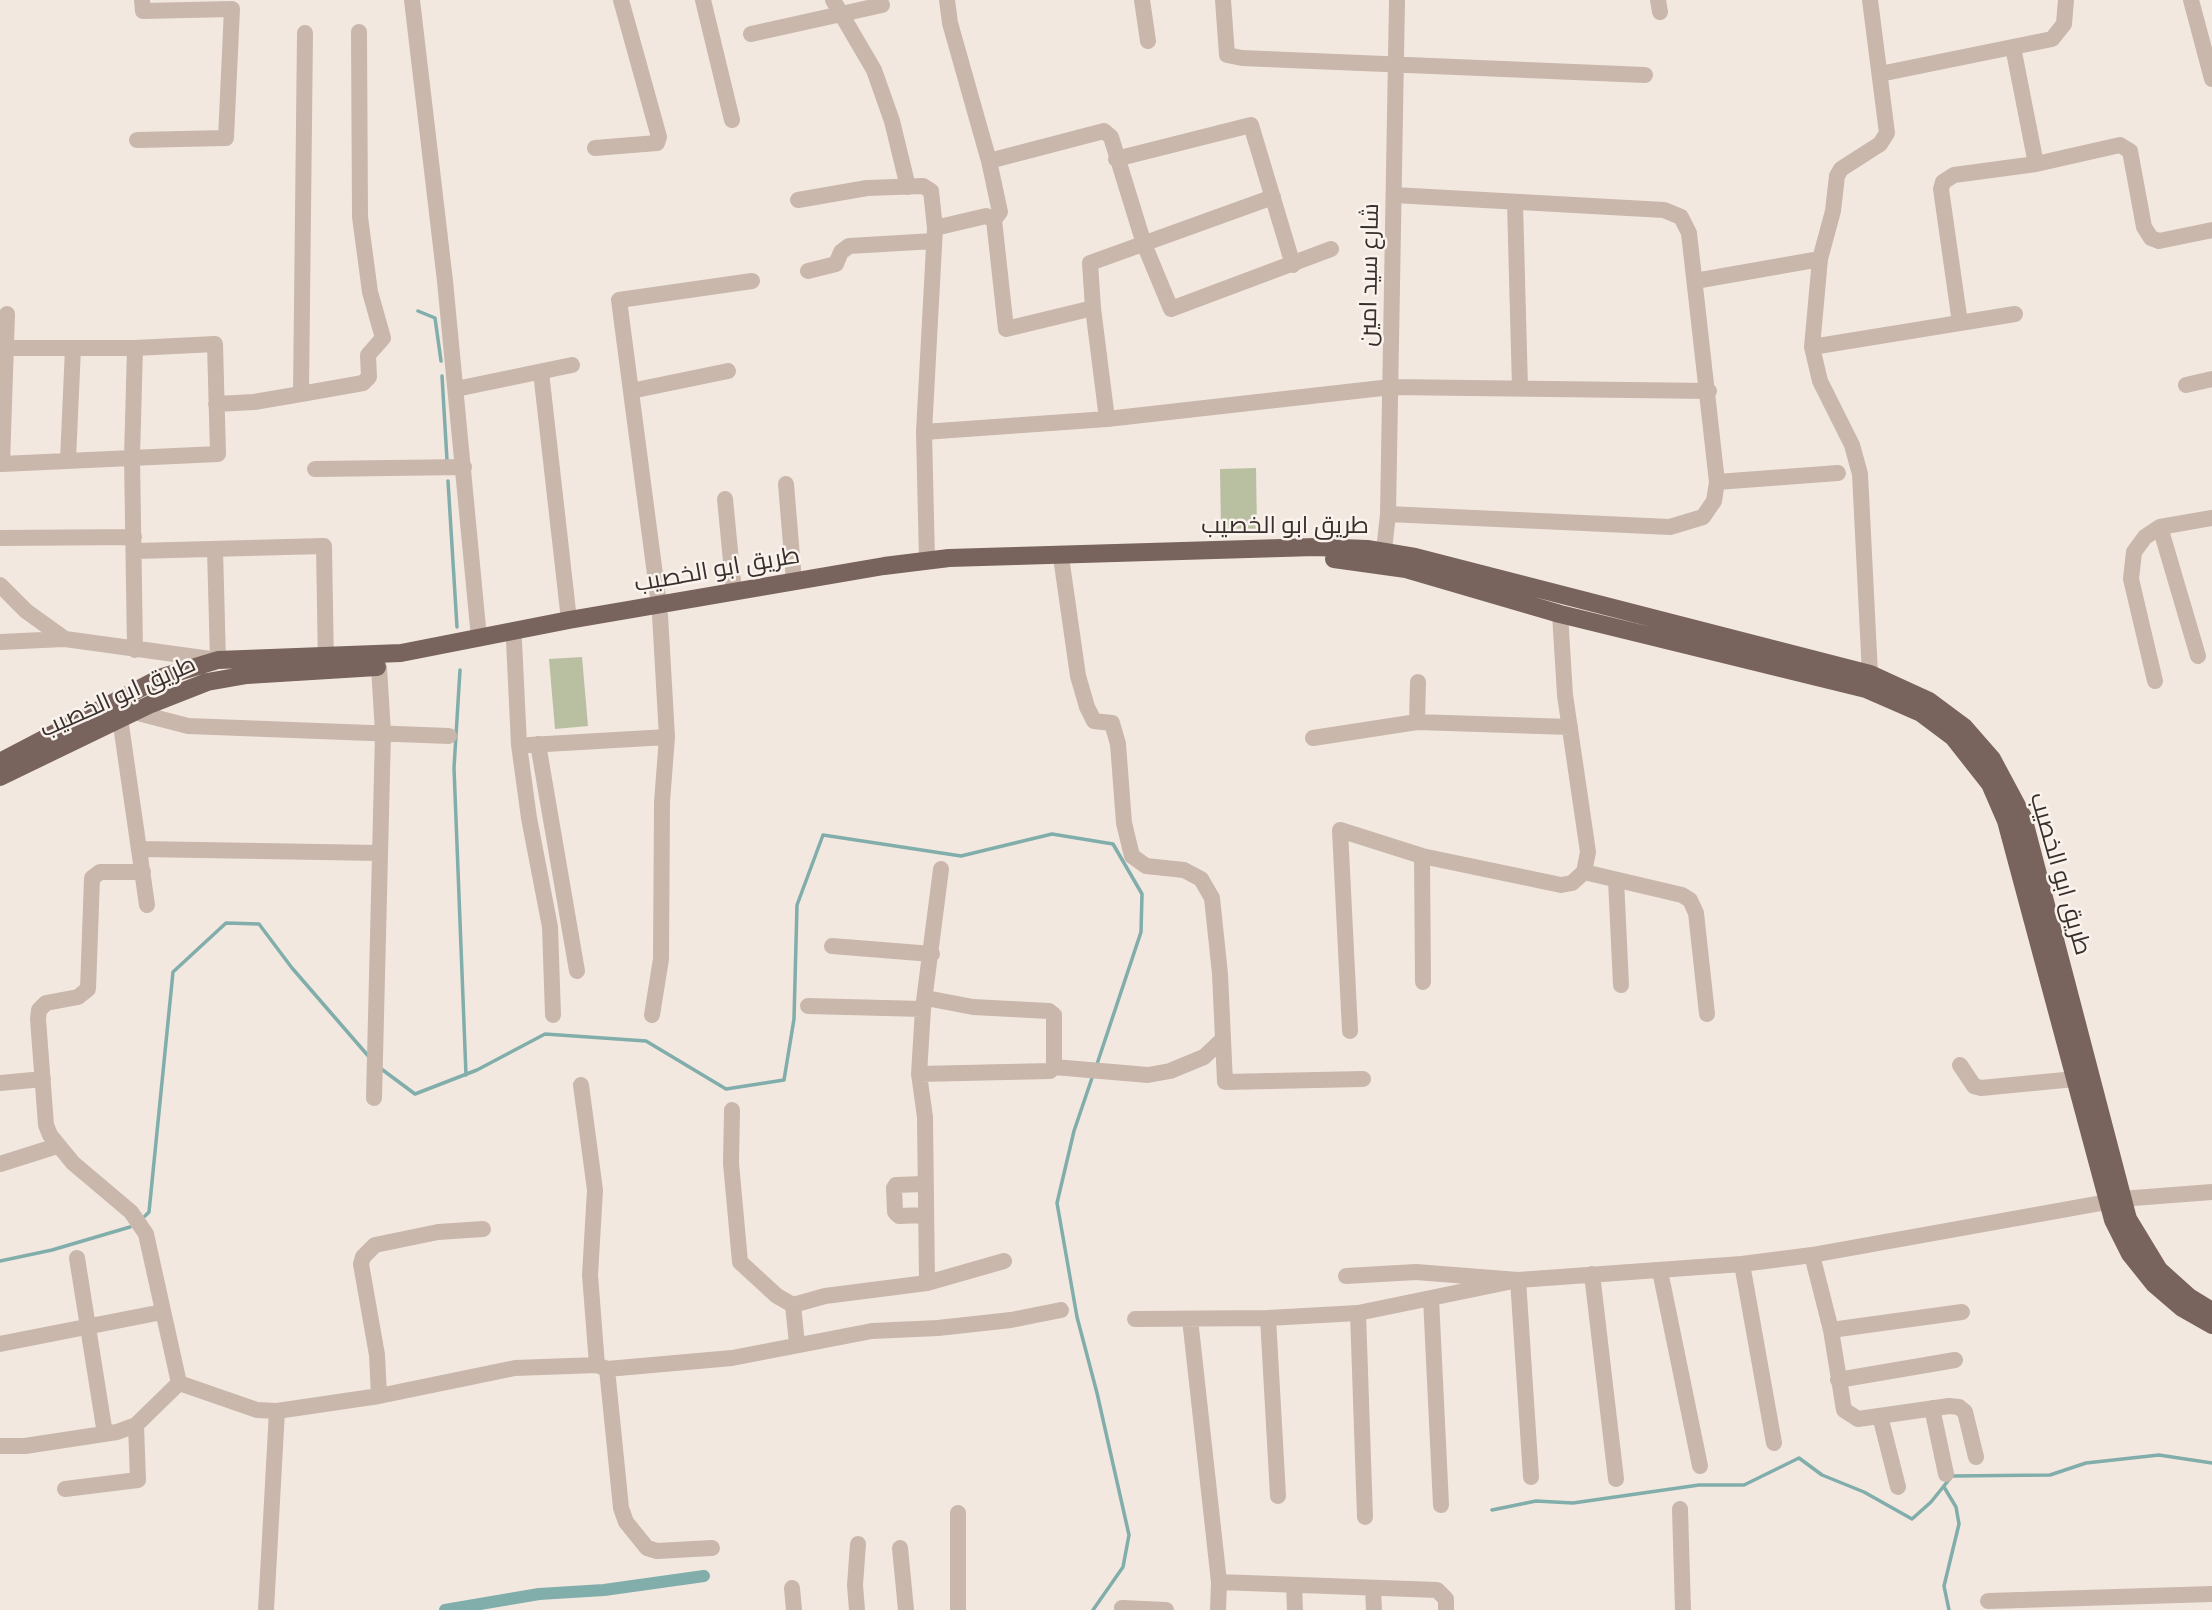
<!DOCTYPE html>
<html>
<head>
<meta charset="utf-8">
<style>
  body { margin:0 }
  canvas { display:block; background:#f2e8e0 }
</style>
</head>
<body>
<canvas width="2212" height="1610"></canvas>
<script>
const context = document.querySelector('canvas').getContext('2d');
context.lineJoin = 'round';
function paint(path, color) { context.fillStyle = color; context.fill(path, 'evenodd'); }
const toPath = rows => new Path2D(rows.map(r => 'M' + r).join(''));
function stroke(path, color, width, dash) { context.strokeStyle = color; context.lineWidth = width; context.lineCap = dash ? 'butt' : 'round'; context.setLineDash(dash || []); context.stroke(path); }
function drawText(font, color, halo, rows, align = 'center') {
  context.font = font + ' Karla,Cairo,sans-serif'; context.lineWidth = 5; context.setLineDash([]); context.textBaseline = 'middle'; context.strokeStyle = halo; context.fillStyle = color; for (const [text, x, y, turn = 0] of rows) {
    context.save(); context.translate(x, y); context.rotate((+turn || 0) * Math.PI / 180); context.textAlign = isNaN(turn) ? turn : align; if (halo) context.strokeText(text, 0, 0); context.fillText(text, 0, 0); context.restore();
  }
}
paint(toPath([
  [1256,468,1257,531,1221,532,1220,469],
  [582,657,588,726,555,729,549,659]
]), '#b9c0a1');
stroke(toPath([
  [418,311,435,318,441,361],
  [442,376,447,460],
  [448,481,457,627],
  [460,670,454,768,466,1075],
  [380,1068,415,1094,477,1070,545,1034,646,1041,726,1089,784,1080,794,1019,797,905,823,835,961,856,1052,834,1113,844,1142,894,1141,932,1097,1064],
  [1093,1075,1074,1131,1057,1203,1077,1317,1097,1393,1129,1535,1123,1567,1093,1610],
  [145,1216,149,1212,173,972,226,923,259,924,292,968,370,1058],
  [0,1261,52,1250,130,1227],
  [1944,1487,1956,1507,1959,1524,1944,1586,1949,1610],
  [1492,1510,1536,1501,1573,1503,1699,1485,1744,1485,1799,1458,1822,1475,1864,1492,1912,1519,1931,1502,1952,1476,2050,1475,2086,1463,2159,1455,2212,1463]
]), '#81adab', 3.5);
stroke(toPath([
  [445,1610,539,1594,604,1590,704,1576]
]), '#81adab', 12);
stroke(toPath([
  [412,0,445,281,479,638],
  [703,0,732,120],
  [833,0,874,70,892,121,908,187],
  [947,0,950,23,989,161,1000,212,994,220,1006,329,1093,308],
  [1142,0,1148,41],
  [1223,0,1227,55,1242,58,1645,75],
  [1658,0,1660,12],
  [1870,0,1887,133,1880,144,1841,169,1837,176,1833,211,1820,259,1812,347,1820,381,1852,445,1860,474,1870,674],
  [2191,0,2212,79],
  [751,34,882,5],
  [2013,47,2036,164],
  [1880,74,2052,39,2064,24,2066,0],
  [137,140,226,138,232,9,143,11,142,0],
  [595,148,657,143,659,137,621,0],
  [1116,159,1251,125,1293,265],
  [989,161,1104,131,1111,137,1144,244,1171,309,1331,249],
  [798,200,867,188,923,186,931,191,935,228,924,432,927,560],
  [1515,203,1520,388],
  [935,228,986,216,994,220],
  [808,271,836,264,841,252,849,246,934,241],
  [1695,281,1820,259],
  [1960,323,1941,189,1943,182,1954,175,2036,164,2120,145,2130,151,2144,227,2151,238,2159,241,2212,230],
  [1812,347,2015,314],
  [6,348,135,348,215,344,218,454,2,464,7,314],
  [135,348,132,457,135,650],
  [541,372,569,620],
  [2186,385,2212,379],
  [456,389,572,365],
  [631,391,728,371],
  [301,394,305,33],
  [216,404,254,402,301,394,363,383,369,377,368,355,383,338,370,292,360,217,359,32],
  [1107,419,1093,308,1090,263,1273,197],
  [924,432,1107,419,1391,387,1709,391],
  [68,460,73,348],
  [315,469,464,467],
  [1717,482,1838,473],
  [786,484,794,581],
  [725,499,734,592],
  [1388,514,1670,527,1703,517,1714,501,1717,482,1689,233,1681,217,1664,210,1394,195],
  [2160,527,2198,656],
  [0,538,134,537],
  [135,551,324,546,326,667],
  [1384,551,1388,514,1397,0],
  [1062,564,1078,676,1087,707,1094,721,1112,723,1118,744,1124,823,1132,856,1146,866,1184,870,1201,879,1212,898,1220,974,1225,1082,1363,1079],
  [0,585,26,611,65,639,218,660,215,549],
  [659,605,619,300,752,281],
  [514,641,519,745,529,818,550,927,553,1015],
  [0,642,64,639],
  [2155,681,2131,579,2134,552,2145,537,2160,527,2212,518],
  [134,712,188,726,449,736],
  [120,718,147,905],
  [1417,722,1418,682],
  [1313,738,1417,722,1570,727],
  [538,744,577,971],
  [529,745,667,737],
  [140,849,380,853],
  [1422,856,1423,982],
  [143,872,100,872,92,878,88,989,78,997,46,1003,39,1010,38,1019,46,1125,50,1135,73,1163,131,1212,146,1234,179,1383,257,1410,277,1411,379,1396,515,1368,597,1365,607,1369,732,1358,872,1331,938,1328,1011,1320,1061,1310],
  [1584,872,1682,895,1690,900,1696,913,1707,1014],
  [1616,880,1621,985],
  [832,946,932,954],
  [808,1006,923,1009],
  [652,1015,661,959,662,802,667,737,660,615],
  [1350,1031,1340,830,1422,856,1561,885,1572,883,1584,872,1588,852,1565,695,1560,614],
  [1960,1065,1974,1086,1981,1088,2075,1079],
  [1054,1067,1148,1075,1170,1071,1204,1057,1223,1039],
  [919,1074,1050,1071,1054,1067,1054,1015,1049,1011,973,1007,926,998],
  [0,1083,43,1079],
  [581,1085,595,1190,590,1275,597,1365],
  [374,1098,383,733,379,667],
  [732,1110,731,1163,740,1262,777,1296,793,1305],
  [0,1164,57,1146],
  [924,1184,896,1185,894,1188,895,1212,899,1216,925,1215],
  [2121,1199,2212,1192],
  [1812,1255,1831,1330,1844,1410,1858,1419,1949,1406,1959,1407,1965,1412,1976,1457],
  [77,1258,105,1434],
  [1742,1264,1774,1443],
  [1660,1271,1700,1466],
  [1592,1274,1616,1479],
  [1346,1276,1416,1272,1518,1280,1531,1477],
  [927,1283,925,1117,919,1074,923,1009,941,869],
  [1431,1298,1441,1505],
  [1358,1313,1365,1517],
  [1268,1318,1278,1496],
  [1135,1319,1268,1318,1358,1313,1518,1280,1742,1264,1812,1255,2107,1202],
  [1190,1319,1219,1582,1218,1610],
  [1831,1330,1962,1312],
  [0,1344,162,1312],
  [797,1344,793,1305,825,1296,927,1283,1004,1261],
  [607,1369,621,1508,626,1522,647,1548,657,1551,712,1548],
  [1838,1380,1955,1360],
  [379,1396,377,1355,361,1264,363,1257,375,1245,438,1232,483,1229],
  [1932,1408,1946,1474],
  [1880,1416,1898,1487],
  [0,1446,25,1446,117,1432,136,1425,179,1383],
  [65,1489,138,1480,136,1425],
  [1680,1509,1683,1610],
  [958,1513,958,1610],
  [900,1548,906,1610],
  [1219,1582,1437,1590,1446,1599,1446,1610],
  [1294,1586,1295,1610],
  [792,1588,794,1610],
  [1373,1588,1374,1610],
  [1988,1601,2212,1594],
  [1122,1608,1166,1610],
  [266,1610,277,1411],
  [857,1610,855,1585,858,1544]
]), '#cab7ac', 16);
stroke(toPath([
  [1334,559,1406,569,1560,614,1866,689,1921,713,1953,737,1990,784,2006,821,2113,1220,2130,1254,2154,1284,2182,1308,2212,1325],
  [0,762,162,677,218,660,401,653,569,620,884,566,949,558,1315,547,1367,549,1415,557,1870,674,1929,701,1964,727,1992,759,2023,817,2128,1219,2159,1270,2189,1297,2212,1311],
  [0,777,151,704,207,682,247,675,377,667]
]), '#79645d', 18);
drawText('24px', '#382e2b', '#f9f2ed', [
  ["شارع سيد امين",1370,275,-89],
  ["طريق ابو الخصيب",1285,526],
  ["طريق ابو الخصيب",717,570,-10],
  ["طريق ابو الخصيب",118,697,-24],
  ["طريق ابو الخصيب",2060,874,74]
]);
</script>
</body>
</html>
